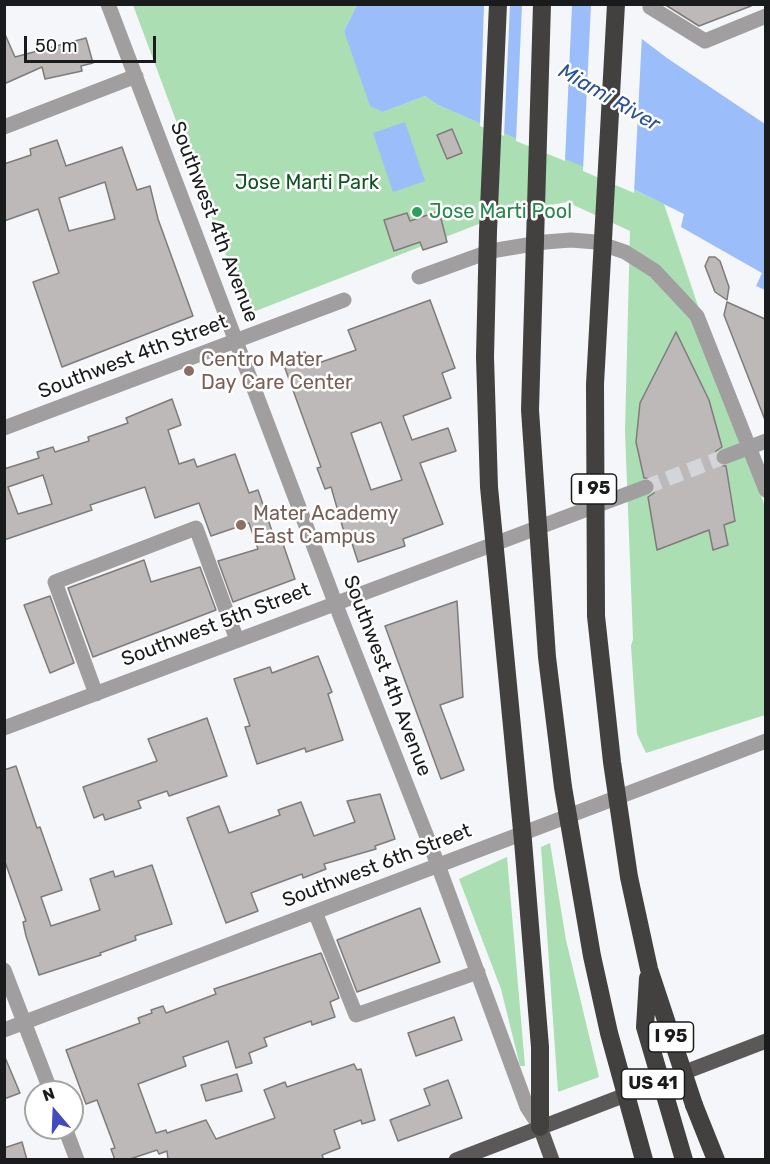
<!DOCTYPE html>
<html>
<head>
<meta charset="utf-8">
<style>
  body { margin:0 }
  #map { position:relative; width:770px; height:1164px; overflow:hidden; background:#f4f6f9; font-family:Rubik,sans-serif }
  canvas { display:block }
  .frame { position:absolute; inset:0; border:6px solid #1a1b1c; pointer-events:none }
  .north { position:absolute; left:24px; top:1080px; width:60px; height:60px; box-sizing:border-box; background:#fff; border:2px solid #a3a4a4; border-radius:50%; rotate:341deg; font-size:16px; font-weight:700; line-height:24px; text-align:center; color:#1a1b1c }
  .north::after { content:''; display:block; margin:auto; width:21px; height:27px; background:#414bbf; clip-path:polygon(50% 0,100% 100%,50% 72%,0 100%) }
  .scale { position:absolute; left:24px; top:36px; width:132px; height:27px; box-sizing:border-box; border:3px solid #1a1b1c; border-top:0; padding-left:8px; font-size:18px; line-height:21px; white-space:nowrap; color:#1a1b1c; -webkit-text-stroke:4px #fff; paint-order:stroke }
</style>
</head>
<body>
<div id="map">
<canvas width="770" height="1164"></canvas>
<div class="frame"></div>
<div class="north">N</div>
<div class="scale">50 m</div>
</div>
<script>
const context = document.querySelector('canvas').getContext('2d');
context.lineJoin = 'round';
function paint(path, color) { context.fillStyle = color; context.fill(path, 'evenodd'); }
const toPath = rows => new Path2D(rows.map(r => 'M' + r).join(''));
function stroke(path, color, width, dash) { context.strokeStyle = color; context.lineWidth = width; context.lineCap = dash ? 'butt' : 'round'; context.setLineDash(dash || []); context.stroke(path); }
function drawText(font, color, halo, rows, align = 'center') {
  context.font = font + ' Rubik,sans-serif'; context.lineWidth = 5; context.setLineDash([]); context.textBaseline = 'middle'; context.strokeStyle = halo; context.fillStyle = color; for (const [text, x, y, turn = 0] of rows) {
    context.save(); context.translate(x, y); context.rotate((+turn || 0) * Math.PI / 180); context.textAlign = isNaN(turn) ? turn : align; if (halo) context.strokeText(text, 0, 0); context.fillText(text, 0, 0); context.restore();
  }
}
paint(toPath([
  [133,5,357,5,344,31,383,112,425,96,438,105,572,160,664,204,765,507,765,715,646,753,637,734,631,646,633,639,625,431,630,231,567,202,507,213,248,314],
  [550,843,566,940,599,1077,558,1092,541,847],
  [507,857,525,1066,520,1066,501,989,459,879]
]), '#acdeb3');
paint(toPath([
  [357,5,597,5,667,58,765,124,765,290,756,286,762,273,681,227,684,214,617,181,438,105,425,96,383,112,370,106,344,31],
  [405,122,425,181,393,192,373,133]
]), '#9bbdf9');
paint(toPath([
  [602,4,642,35,634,193,583,171,591,5],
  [484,5,510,5,504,136,480,126],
  [522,5,572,5,565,161,516,141]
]), '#f4f6f9');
const building = toPath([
  [664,4,751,4,751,6,699,26,664,4],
  [4,32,15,57,86,38,93,63,81,66,82,71,45,79,42,67,4,84,4,32],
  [452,129,462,153,447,159,437,135,452,129],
  [57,140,66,166,122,147,137,190,150,186,158,219,193,316,62,367,33,282,59,273,38,209,4,221,4,164,31,155,30,149,57,140],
  [105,182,115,219,69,231,59,198,105,182],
  [439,211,447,242,423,250,420,242,394,251,384,220,407,213,410,221,439,211],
  [709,257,715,257,720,261,729,287,727,300,715,292,705,266,709,257],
  [430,300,455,368,442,373,451,398,403,416,412,440,448,428,456,451,420,463,443,524,403,539,405,546,358,562,348,531,344,532,331,487,325,489,317,468,321,467,282,360,305,352,310,366,356,350,348,330,430,300],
  [381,422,402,480,371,490,351,433,381,422],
  [727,302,765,319,765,420,724,315,727,302],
  [676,332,709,400,722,447,716,451,715,460,718,465,726,466,727,472,735,521,724,525,728,545,713,550,709,530,657,550,648,497,654,493,655,484,652,479,644,478,636,442,640,403,676,332],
  [172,399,181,425,168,430,179,464,194,459,197,467,235,454,249,493,258,490,274,537,280,535,295,579,233,602,218,561,258,549,249,523,211,536,199,503,155,518,145,487,90,505,92,510,4,540,4,469,39,458,37,452,53,447,55,452,89,441,88,437,128,423,126,418,172,399],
  [43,475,52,504,18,514,8,487,43,475],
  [144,560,151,582,200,567,216,610,93,657,68,588,144,560],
  [50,596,74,663,50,673,24,605,50,596],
  [457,601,463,697,440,705,464,770,441,779,385,626,457,601],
  [318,656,332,692,328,694,343,740,306,752,305,748,257,764,245,727,250,726,234,679,270,667,272,673,318,656],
  [207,718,227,776,169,796,167,791,138,801,141,808,105,820,103,814,94,818,83,787,157,761,148,739,207,718],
  [16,766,37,828,40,827,62,890,41,897,51,926,100,910,90,879,113,871,115,877,152,865,172,924,135,936,136,940,100,953,101,955,39,975,26,936,23,922,26,921,4,859,4,770,16,766],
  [380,794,395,839,375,846,376,849,324,864,326,869,303,878,302,874,251,893,258,911,226,923,187,818,219,806,229,833,280,815,278,810,301,802,314,836,355,822,347,801,380,794],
  [420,908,440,962,357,992,337,940,420,908],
  [321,953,339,998,330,1002,335,1017,312,1025,311,1021,264,1038,267,1046,249,1053,252,1063,236,1068,228,1041,183,1057,186,1066,138,1084,156,1133,166,1130,167,1133,206,1120,216,1139,275,1118,264,1090,285,1082,287,1087,354,1064,357,1070,361,1069,375,1120,362,1124,361,1120,334,1130,340,1148,322,1155,324,1160,168,1160,167,1151,159,1154,157,1150,127,1160,115,1160,111,1149,115,1148,97,1100,86,1104,66,1050,140,1023,138,1018,152,1013,151,1010,163,1006,166,1013,216,994,214,989,321,953],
  [454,1017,462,1040,416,1056,408,1033,454,1017],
  [4,1055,20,1093,4,1099,4,1055],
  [237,1074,242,1091,206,1101,201,1085,237,1074],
  [448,1080,462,1118,398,1141,390,1120,430,1105,424,1089,448,1080],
  [22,1142,27,1160,4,1160,4,1148,22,1142]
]);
paint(building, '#bdb9b9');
stroke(building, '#7f7b7b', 1.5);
stroke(toPath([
  [646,487,724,457]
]), '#d3d5d8', 15, [15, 8]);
stroke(toPath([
  [108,4,341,618,438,865,527,1107,540,1127],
  [650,4,650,7,705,41,766,16],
  [4,127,136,76],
  [419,277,491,251,545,242,571,240,596,242,625,252,655,271,697,316,766,490],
  [4,428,344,300],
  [724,457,766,441],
  [96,694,55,582,196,528,237,640],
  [4,728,646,487],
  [315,912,356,1015,478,972],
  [4,970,51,1092],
  [4,1030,766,741],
  [65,1128,77,1160]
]), '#a09e9e', 15);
stroke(toPath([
  [540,1127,552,1160],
  [456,1160,766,1041]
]), '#5b5858', 15);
stroke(toPath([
  [523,841,540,1047,540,1127],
  [694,1105,716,1160]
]), '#434040', 18);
stroke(toPath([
  [498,4,488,231,485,357,489,487,523,841],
  [542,4,530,410,547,657,563,787,592,956,609,1033,644,1160],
  [616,4,595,384,596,616,612,762,629,877,649,969,694,1105],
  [648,978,645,1027,684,1160]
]), '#434040', 18);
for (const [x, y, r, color] of [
  [417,212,6,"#2e9e5b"],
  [189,371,6,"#8d6e63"],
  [241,525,6,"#8d6e63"]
]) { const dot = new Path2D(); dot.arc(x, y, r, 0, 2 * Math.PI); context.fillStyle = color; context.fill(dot); stroke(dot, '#fff', 2); }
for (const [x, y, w] of [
  [594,489,45],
  [671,1037,45],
  [653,1084,63]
]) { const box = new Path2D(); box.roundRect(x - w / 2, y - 15, w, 30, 4.5); context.fillStyle = '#fff'; context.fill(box); stroke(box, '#1a1b1c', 1.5); }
drawText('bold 18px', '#1a1b1c', null, [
  ["I 95",594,489],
  ["I 95",671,1037],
  ["US 41",653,1084]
]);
drawText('20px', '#125324', '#fff', [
  ["Jose Marti Park",307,183]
]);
drawText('20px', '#27864d', '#fff', [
  ["Jose Marti Pool",429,212]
], 'left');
drawText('20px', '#1a1b1c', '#fff', [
  ["Southwest 4th Avenue",214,222,69],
  ["Southwest 4th Street",133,357,-21],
  ["Southwest 5th Street",216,625,-21],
  ["Southwest 4th Avenue",387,676,69],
  ["Southwest 6th Street",377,866,-21]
]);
drawText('20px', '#785e54', '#fff', [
  ["Centro Mater",201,360],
  ["Day Care Center",201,383],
  ["Mater Academy",253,514],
  ["East Campus",253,537]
], 'left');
drawText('italic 21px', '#2c5198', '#fff', [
  ["Miami River",609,98,30]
]);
</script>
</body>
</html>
